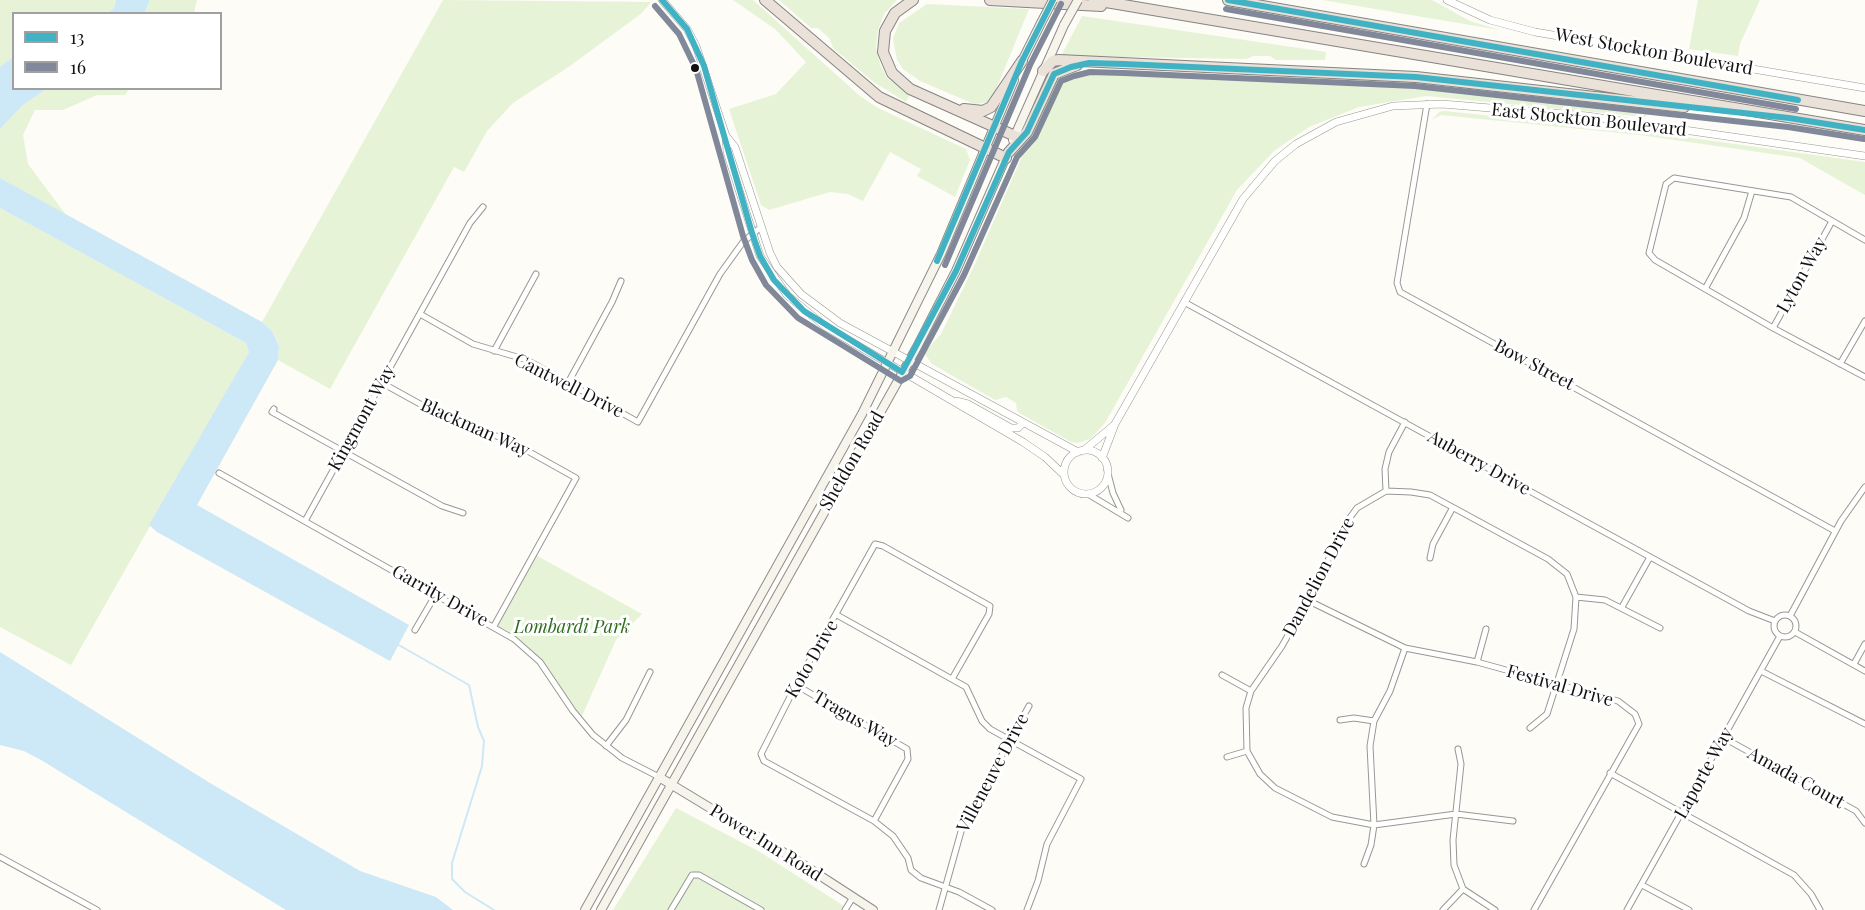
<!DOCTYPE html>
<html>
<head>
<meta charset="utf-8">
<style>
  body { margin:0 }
  #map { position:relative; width:1865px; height:910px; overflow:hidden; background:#fdfcf7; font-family:"Playfair Display",serif }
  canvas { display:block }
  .legend { position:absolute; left:12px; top:12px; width:210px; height:78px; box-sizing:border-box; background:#fff; border:2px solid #a0a0a0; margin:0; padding:8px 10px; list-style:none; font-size:18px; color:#111 }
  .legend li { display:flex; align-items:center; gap:12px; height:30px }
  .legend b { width:30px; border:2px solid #a0a0a0 }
</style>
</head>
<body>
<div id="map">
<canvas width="1865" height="910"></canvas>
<ul class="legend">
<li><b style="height:8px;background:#40b2c4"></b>13</li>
<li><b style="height:8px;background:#818899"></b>16</li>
</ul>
</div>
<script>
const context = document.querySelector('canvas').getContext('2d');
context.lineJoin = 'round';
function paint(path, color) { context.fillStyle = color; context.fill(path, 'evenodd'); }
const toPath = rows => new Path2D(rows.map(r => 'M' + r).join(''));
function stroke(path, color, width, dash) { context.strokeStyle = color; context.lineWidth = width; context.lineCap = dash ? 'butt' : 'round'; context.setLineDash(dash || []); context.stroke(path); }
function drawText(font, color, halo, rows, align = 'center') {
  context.font = font + ' "Playfair Display",serif'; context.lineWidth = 6; context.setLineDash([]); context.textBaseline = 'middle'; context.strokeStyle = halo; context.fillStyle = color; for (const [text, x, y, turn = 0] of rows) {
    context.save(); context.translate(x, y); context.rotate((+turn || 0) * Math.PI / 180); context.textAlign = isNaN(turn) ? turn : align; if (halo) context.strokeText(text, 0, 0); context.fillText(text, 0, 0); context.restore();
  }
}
paint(toPath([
  [0,0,116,0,114,8,107,13,14,14,13,57,0,67],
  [150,0,197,0,194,13,145,14],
  [443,0,651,2,642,13,570,66,513,103,487,131,464,172,454,167,330,389,278,360,279,345,272,331,262,322],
  [733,0,753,0,860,96,878,108,966,149,970,160,955,197,917,176,921,169,890,152,863,201,848,194,830,192,769,210,761,205,729,109,776,94,806,62,775,29],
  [779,0,897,0,884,14,878,30,876,47,880,64,887,78,910,94,906,102,875,83,833,48,830,39,818,28,811,28],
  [1322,0,1432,0,1470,21,1500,30],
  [1698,0,1760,0,1740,44,1738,56,1689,49],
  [927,4,1029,9,993,97,986,103,974,104,920,81,903,69,897,60,893,39,899,23],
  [1082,16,1326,52,1325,60,1276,60,1270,56,1253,56,1247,59,1061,56],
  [1070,73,1244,77,1250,81,1271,82,1277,77,1430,82,1528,93,1647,111,1646,117,1426,96,1359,107,1309,127,1274,151,1237,190,1105,423,1090,439,1078,443,1071,442,1021,414,1017,411,1016,403,1006,397,995,400,932,364,924,353,941,334,975,264,1054,83,1057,78],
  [46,89,129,89,125,95,97,95,63,110,35,110,23,135,28,164,66,215,0,178,0,129,22,106],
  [1444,111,1641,131,1865,162,1865,195,1800,158,1640,135,1441,115,1432,120,1439,112],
  [0,208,246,343,249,352,71,665,0,627],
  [534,554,642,614,616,640,581,718,548,668,533,652,507,630,494,626],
  [676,808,760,852,850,910,613,910]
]), '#e7f3d7');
paint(toPath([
  [116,0,150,0,145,13,107,13,114,8],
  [13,57,14,88,46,89,22,106,0,129,0,67],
  [0,178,262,322,272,331,279,346,278,360,197,505,409,625,390,661,157,532,149,525,249,352,246,343,0,208],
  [0,652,210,783,360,871,436,897,453,910,286,910,41,760,24,751,0,745]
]), '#cde8f7');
stroke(toPath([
  [397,644,469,685,478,727,484,741,482,766,452,863,452,879,465,892,494,910]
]), '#cde8f7', 2);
const minor = toPath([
  [1427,104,1397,283,1400,292,1835,531],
  [1865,240,1791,197,1674,178,1666,184,1649,253,1655,260,1773,328,1865,377],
  [1705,289,1744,218,1752,191],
  [1184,302,1749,611,1775,621],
  [420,314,473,344,527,360,638,422,720,274,743,242,761,227],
  [1773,328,1831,223],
  [494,351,536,274],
  [1840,364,1865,321],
  [382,383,449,420,508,440,576,478,494,626],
  [568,383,612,302,621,281],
  [274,409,272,412,442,506,463,513],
  [1107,470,1113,493,1121,510],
  [219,473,514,639,540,662,573,711,593,735,622,758,659,777],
  [1386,491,1385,469,1389,452,1405,422],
  [1088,494,1128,518],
  [305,521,470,223,483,207],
  [1430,558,1433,544,1452,509],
  [1576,597,1605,600,1660,628],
  [1307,600,1405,648,1477,662,1618,701,1635,714,1639,724,1534,910],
  [1622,607,1650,557],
  '1774 626a11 11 0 1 1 22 0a11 11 0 1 1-22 0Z',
  [837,615,966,687,982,721,990,729,1081,779,1047,844,1038,881,1027,910],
  [1790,616,1841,521,1865,487],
  [415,630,436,594],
  [1795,632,1865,671],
  [1477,662,1486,629],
  [1854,664,1865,644],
  [1761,671,1865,724],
  [1222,675,1251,691],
  [952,679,989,614,990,606,883,546,875,544,796,685,761,754,764,761,874,821,893,836,908,858,911,870,921,878,959,892,992,910],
  [796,685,907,749,908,759,874,821],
  [1340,720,1354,718,1374,721],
  [1724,738,1856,811,1865,823],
  [606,746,626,720,650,672],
  [1458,749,1461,764,1453,840,1454,865,1463,889,1495,910],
  [1227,757,1247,751],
  [1610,773,1794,875,1811,894,1820,910],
  [1513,821,1456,814,1374,825,1332,817,1275,788,1260,774,1247,751,1246,708,1251,691,1282,646,1324,571,1338,534,1357,508,1386,491,1411,492,1430,495,1548,559,1567,574,1576,597,1574,629,1547,714,1530,728],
  [0,857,97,910],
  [1364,864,1371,845,1374,825,1370,746,1374,721,1390,691,1405,648],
  [1642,885,1689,910],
  [671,910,692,875,699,875,761,910],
  [845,910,853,897],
  [939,910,962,828,1029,706],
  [1443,910,1463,889],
  [1627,910,1780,636]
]);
const tertiary = toPath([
  [662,0,687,29,696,46,726,136,727,152,760,256,787,295,826,327,1023,442,1045,457,1063,474],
  [1447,0,1490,20,1535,32,1865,88],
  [726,136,735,147,770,253,777,267,801,294,840,323,1078,452],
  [956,401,968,404,1011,428,1018,428,1022,424],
  '1064 472a22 22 0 1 1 44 0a22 22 0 1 1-44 0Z',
  [1083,451,1113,426],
  [1102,458,1115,424,1243,199,1275,161,1296,144,1336,122,1393,106,1442,104,1587,116,1865,156]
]);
const secondary = toPath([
  [1020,65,1041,23],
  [1013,140,1064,25],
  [659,777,796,860,873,910],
  [585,910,862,414,941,254,1014,80],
  [601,910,917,347,956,271,1008,152]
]);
const motorway = toPath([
  [765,0,879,97,1006,158],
  [913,0,895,13,885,31,883,52,892,73,910,89,1015,136],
  [990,0,1101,6],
  [1094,0,1865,130],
  [1228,0,1865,111],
  [1043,71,1053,61,1059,60,1416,77,1684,107],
  [964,109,983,111,991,107,1022,61],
  [1009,152,1027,132,1054,74,1077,65]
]);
stroke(minor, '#979795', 7);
stroke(tertiary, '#979795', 8);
stroke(secondary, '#8e8d8b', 10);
stroke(motorway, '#858482', 12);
stroke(minor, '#fffffe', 5);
stroke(tertiary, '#fffffe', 7);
stroke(secondary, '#f6f4eb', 8);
stroke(motorway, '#eae1d8', 10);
const secondaryBridge = toPath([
  [1041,23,1053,0],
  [1064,25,1078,0]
]);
stroke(secondaryBridge, '#8e8d8b', 10, []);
stroke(secondaryBridge, '#f6f4eb', 8);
stroke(toPath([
  [662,0,687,29,704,66,752,233,760,256,774,280,804,311,902,372,956,271,1009,152,1027,132,1054,74,1071,67,1089,63,1124,64,1416,77,1789,118,1865,130],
  [1228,0,1798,100],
  [937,261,1022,61,1053,0]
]), '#40b2c4', 6);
stroke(toPath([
  [655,6,679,34,696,69,743,236,752,260,766,285,798,318,901,381,910,376,964,275,1017,157,1035,137,1061,81,1074,76,1090,72,1124,73,1415,86,1788,127,1864,139],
  [1226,9,1796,109],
  [945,265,1030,65,1061,4]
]), '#818899', 6);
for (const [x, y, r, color] of [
  [695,68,5,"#111"]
]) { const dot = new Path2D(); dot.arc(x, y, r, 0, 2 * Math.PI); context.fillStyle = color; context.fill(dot); stroke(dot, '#fff', 2); }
drawText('18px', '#111', '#fff', [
  ["West Stockton Boulevard",1654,52,10],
  ["East Stockton Boulevard",1589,120,6],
  ["Lyton Way",1802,275,-61],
  ["Bow Street",1534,365,28],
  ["Cantwell Drive",569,386,27],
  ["Kingmont Way",362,418,-61],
  ["Blackman Way",475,428,24],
  ["Sheldon Road",852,461,-60],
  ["Auberry Drive",1479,463,29],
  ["Dandelion Drive",1319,577,-62],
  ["Garrity Drive",440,596,29],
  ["Koto Drive",812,659,-60],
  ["Festival Drive",1560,686,16],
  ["Tragus Way",855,719,30],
  ["Villeneuve Drive",993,773,-62],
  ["Laporte Way",1704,773,-61],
  ["Amada Court",1796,778,29],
  ["Power Inn Road",766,843,32]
]);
drawText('italic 18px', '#2f6b1f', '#fff', [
  ["Lombardi Park",572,627]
]);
</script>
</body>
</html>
